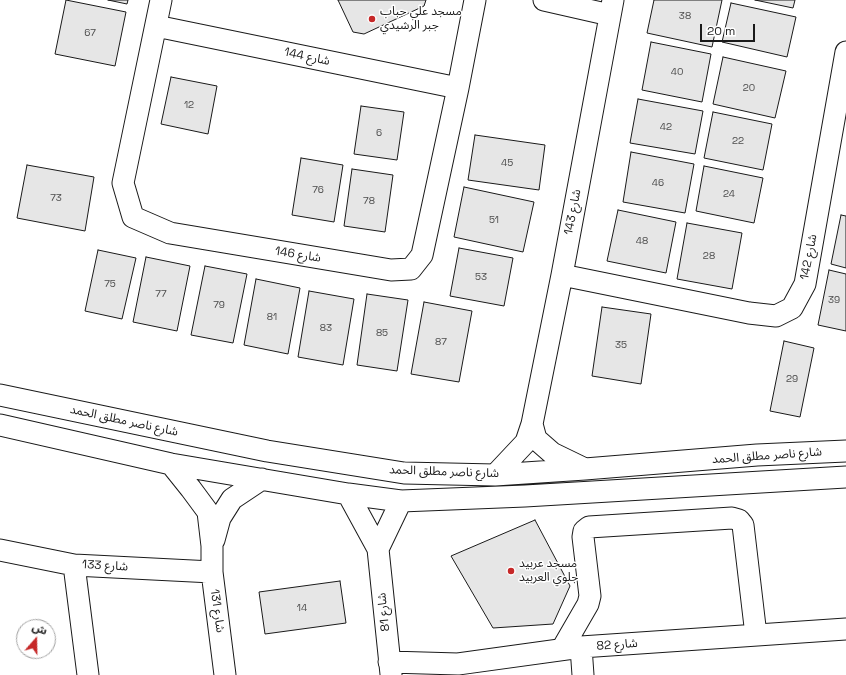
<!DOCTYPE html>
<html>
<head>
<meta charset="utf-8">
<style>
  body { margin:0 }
  #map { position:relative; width:846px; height:675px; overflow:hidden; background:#fff; font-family:"Space Grotesk","Noto Sans Arabic",sans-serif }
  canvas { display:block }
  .north { position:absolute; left:16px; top:619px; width:40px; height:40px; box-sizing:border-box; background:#fff; border:1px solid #a3a3a3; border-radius:50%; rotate:20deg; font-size:11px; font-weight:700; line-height:16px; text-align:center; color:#1a1a1a }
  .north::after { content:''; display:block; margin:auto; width:14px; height:18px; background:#c62828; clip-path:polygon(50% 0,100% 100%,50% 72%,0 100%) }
  .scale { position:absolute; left:700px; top:24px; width:55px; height:18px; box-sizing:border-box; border:2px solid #1a1a1a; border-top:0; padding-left:5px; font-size:12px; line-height:14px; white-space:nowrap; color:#1a1a1a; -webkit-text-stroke:3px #fff; paint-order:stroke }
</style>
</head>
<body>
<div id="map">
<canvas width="846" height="675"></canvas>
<div class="north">ش</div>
<div class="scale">20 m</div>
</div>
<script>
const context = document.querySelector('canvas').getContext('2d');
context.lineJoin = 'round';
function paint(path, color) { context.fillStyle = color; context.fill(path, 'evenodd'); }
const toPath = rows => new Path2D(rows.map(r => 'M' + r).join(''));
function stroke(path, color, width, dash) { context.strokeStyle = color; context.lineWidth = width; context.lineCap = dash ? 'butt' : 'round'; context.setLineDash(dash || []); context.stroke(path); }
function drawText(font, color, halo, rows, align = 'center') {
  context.font = font + ' "Space Grotesk","Noto Sans Arabic",sans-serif'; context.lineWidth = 3; context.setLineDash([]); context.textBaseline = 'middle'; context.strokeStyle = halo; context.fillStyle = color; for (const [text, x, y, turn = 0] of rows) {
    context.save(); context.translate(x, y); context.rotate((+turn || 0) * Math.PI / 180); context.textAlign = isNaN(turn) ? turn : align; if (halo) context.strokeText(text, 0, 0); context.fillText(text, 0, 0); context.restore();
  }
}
const building = toPath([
  [66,0,126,12,115,66,55,54,66,0],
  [108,0,128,0,127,4,108,0],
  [338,0,426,0,424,6,364,34,353,32,338,0],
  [654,0,722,0,712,47,647,33,654,0],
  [755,0,795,0,793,8,755,0],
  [731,3,796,17,787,57,722,42,731,3],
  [651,42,711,54,702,102,642,90,651,42],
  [723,57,786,71,775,118,713,104,723,57],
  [171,77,217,86,208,134,161,124,171,77],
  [638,99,703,111,695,154,630,143,638,99],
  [361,106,404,112,397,160,354,154,361,106],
  [713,112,772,124,763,170,704,158,713,112],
  [475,135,545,145,539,190,468,180,475,135],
  [631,152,694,164,685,213,623,202,631,152],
  [301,158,343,165,334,222,292,215,301,158],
  [27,165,94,177,85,231,17,218,27,165],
  [704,166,763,178,754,223,696,211,704,166],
  [352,169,393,175,385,232,344,226,352,169],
  [464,187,534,202,523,252,454,237,464,187],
  [618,210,676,222,666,273,607,261,618,210],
  [841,215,846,216,846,268,831,264,841,215],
  [687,223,742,233,732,289,677,279,687,223],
  [459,248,513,258,504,306,450,296,459,248],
  [98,250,136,258,122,319,85,311,98,250],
  [146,257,190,266,177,331,133,322,146,257],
  [205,266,247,274,233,343,191,335,205,266],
  [829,270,846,274,846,331,818,325,829,270],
  [256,279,300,288,288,354,244,345,256,279],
  [309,291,354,299,343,365,298,357,309,291],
  [367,294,408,300,397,371,357,365,367,294],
  [424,302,472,311,459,382,411,374,424,302],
  [602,307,651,314,641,384,592,376,602,307],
  [784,341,814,348,800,417,770,411,784,341],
  [535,520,570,586,553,624,493,628,451,556,535,520],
  [340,581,346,623,265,634,259,592,340,581]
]);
paint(building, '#e6e6e6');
stroke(building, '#1a1a1a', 1);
const minor = toPath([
  [161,0,123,183,133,217,170,233,391,270,411,269,422,255,458,88,475,0],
  [544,0,610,15],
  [156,26,458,88],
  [562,275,749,313,776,316,792,308,805,284,846,52],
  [0,395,267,451,404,473,495,475,585,469,757,455,846,451],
  [532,424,536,439,552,453,585,469],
  [0,425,171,464,348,494,401,501,525,496,846,477],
  [171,464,191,489,208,512,212,546,212,572,225,675],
  [495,475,526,442,532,424,562,275,613,0],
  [348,494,378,549,391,674],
  [214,540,220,518,232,499,262,479],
  [378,549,401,501],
  [0,550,74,565,212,572],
  [74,565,88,675],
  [581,647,583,675],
  [562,649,588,604,590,596,583,537,584,531,589,527,732,518,739,520,743,525,756,635],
  [389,662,458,664,581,647,846,629]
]);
stroke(minor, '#1a1a1a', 23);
stroke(minor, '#fff', 21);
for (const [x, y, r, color] of [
  [372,19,4,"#c62828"],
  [511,571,4,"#c62828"]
]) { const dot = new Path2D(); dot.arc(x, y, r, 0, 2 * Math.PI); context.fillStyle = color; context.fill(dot); stroke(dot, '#fff', 1.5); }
drawText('10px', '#4d4d4d', null, [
  ["38",685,16],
  ["67",90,33],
  ["40",677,72],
  ["20",749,88],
  ["12",189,105],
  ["42",666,127],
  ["6",379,133],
  ["22",738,141],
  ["45",507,163],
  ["46",658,183],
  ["76",318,190],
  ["24",729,194],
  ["73",56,198],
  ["78",369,201],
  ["51",494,220],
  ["48",642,241],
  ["28",709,256],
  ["53",481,277],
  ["75",110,284],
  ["77",161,294],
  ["39",834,300],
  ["79",219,305],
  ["81",272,317],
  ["83",326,328],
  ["85",382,333],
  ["87",441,342],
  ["35",621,345],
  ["29",792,379],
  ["14",302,608]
]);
drawText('12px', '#1a1a1a', '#fff', [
  ["مسجد علي حباب",380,12],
  ["جبر الرشيدي",380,26],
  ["مسجد عربيد",519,564],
  ["جلوي العربيد",519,578]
], 'left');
drawText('12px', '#1a1a1a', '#fff', [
  ["شارع 144",307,57,12],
  ["شارع 143",573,212,-79],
  ["شارع 146",298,255,9],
  ["شارع 142",809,257,-79],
  ["شارع ناصر مطلق الحمد",124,421,12],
  ["شارع ناصر مطلق الحمد",767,456,-4],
  ["شارع ناصر مطلق الحمد",444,472,2],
  ["شارع 133",105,566,3],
  ["شارع 131",217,611,82],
  ["شارع 81",384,612,-96],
  ["شارع 82",617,645,-4]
]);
</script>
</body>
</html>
